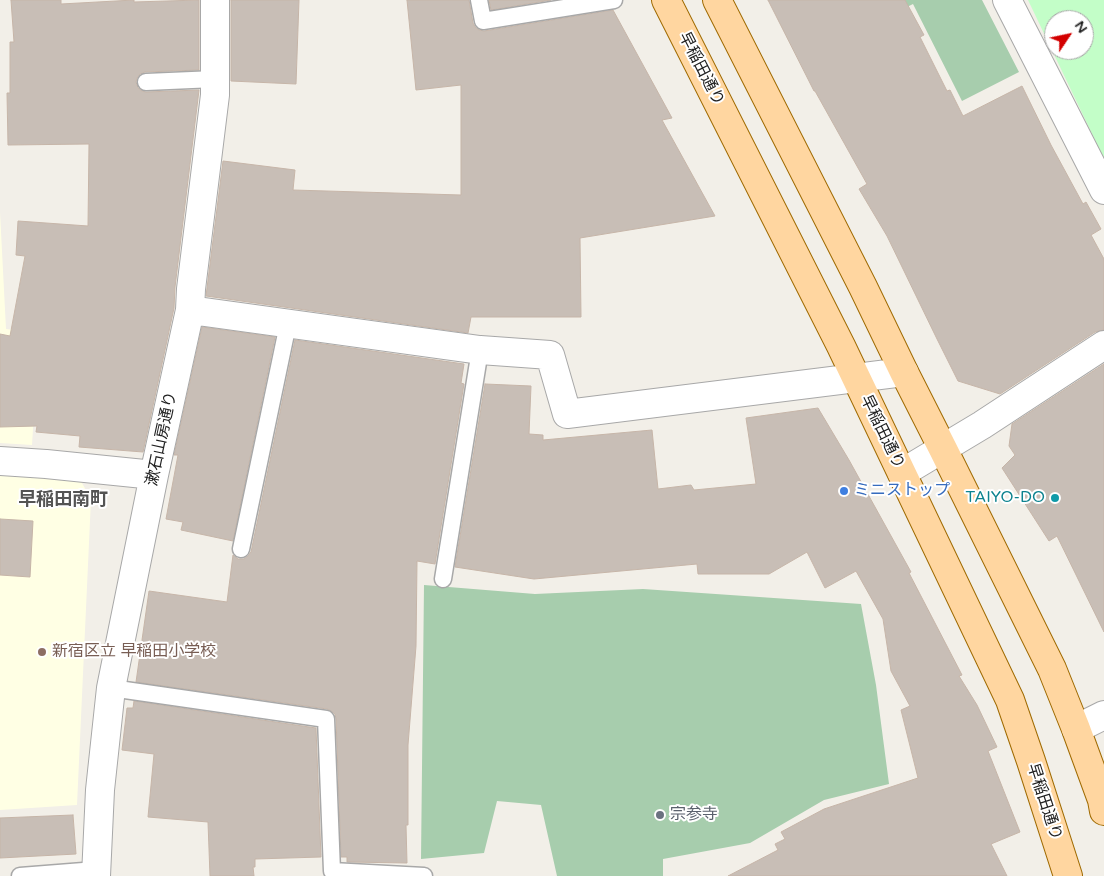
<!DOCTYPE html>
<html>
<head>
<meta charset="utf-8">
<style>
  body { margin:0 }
  #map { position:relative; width:1104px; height:876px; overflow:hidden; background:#f2efe8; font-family:"Varela Round",sans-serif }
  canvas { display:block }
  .north { position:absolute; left:1044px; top:10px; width:50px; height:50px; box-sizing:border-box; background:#fff; border:1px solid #a6a6a6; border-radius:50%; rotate:56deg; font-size:14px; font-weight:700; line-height:20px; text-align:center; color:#212121 }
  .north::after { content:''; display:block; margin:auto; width:18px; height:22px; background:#d30000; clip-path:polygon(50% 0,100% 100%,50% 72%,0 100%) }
</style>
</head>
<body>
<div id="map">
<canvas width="1104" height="876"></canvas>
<div class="north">N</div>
</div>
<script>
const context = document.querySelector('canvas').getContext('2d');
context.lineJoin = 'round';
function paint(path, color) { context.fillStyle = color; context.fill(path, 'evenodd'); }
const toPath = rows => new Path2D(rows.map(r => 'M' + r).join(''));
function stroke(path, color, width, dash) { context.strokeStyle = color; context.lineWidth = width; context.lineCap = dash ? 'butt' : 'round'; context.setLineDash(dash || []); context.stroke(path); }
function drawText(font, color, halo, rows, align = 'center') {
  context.font = font + ' "Varela Round","Noto Sans JP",sans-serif'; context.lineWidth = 4; context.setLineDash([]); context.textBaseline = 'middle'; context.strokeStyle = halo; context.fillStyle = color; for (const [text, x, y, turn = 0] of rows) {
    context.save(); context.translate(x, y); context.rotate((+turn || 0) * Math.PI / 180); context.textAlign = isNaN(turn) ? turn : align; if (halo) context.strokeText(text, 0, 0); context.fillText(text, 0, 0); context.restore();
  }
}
paint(toPath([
  [0,212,6,329,39,333,32,445,0,443],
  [0,473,78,476,91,499,77,805,0,810]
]), '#ffffe4');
paint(toPath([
  [869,0,982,0,1019,72,962,101,913,4,879,21],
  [424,585,535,594,643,589,861,604,876,685,889,784,824,800,750,843,663,859,663,876,557,876,541,805,497,801,484,853,421,859]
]), '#a7cdad');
paint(toPath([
  [1028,0,1104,0,1104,159],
  [1054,20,1084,20,1084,50,1054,50]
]), '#c3fec8');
const building = toPath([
  [11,0,61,0,61,4,134,0,134,2,199,0,199,70,145,72,140,74,137,78,136,82,138,88,142,91,146,92,199,90,175,287,174,308,143,452,79,447,80,436,36,432,37,426,0,427,0,334,10,336,25,256,16,255,18,221,88,226,89,144,8,145,7,93,10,93,10,42,14,42,11,0],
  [231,0,299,0,296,84,231,81,231,0],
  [407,0,469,0,473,23,475,27,479,30,484,31,613,10,672,118,662,120,715,216,580,238,581,317,471,317,468,333,206,296,223,161,295,170,293,190,461,195,461,85,416,90,407,0],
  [489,0,551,0,491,10,489,0],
  [768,0,905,0,924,35,920,37,947,91,950,90,963,116,1022,86,1051,145,1083,204,1086,202,1101,229,1091,235,1104,259,1104,330,1095,332,1000,394,958,381,937,339,887,236,859,189,867,184,815,91,814,91,768,0],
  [202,327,275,337,233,541,181,530,183,522,166,519,178,455,174,455,202,327],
  [295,340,464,364,461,383,464,384,435,564,417,561,416,646,408,745,408,825,406,825,407,863,347,862,347,857,341,857,336,719,335,714,331,711,327,709,136,682,149,591,227,602,233,555,238,559,244,559,248,556,251,552,295,340],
  [1104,364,1104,632,1057,536,1049,541,1002,468,1015,455,1009,446,1012,424,1104,364],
  [485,384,531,386,529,434,543,435,543,440,652,430,658,489,691,485,694,490,756,484,746,418,818,408,849,460,911,572,909,573,962,675,959,676,977,705,997,747,988,751,1020,832,991,844,1007,876,728,876,778,850,775,844,785,839,781,832,824,809,918,778,901,710,910,706,891,671,883,619,856,571,825,588,807,552,769,574,698,574,697,564,534,579,455,567,485,384],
  [0,519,33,521,30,577,0,575,0,519],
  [134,701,316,728,321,857,255,859,255,867,253,867,254,876,210,876,208,822,148,817,154,754,122,750,127,708,133,708,134,701],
  [73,815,76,854,0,858,0,818,73,815]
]);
paint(building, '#c8beb6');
stroke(building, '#c6b5a8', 1);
const service = toPath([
  [479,0,483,21,614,0],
  [146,82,215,79],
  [241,549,288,324],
  [443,579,480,350],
  [111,688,326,719,332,871,424,876],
  [20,876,96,870]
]);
const minor = toPath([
  [1007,0,1104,190],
  [190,310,480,350,550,355,567,414,904,372],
  [0,461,46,464,154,475],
  [902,473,982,425,1104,345],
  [1076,729,1104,715],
  [96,876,100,790,111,688,154,475,190,310,191,289,215,95,215,0]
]);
const primary = toPath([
  [666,0,841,346,1010,700,1031,761,1068,876],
  [717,0,863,287,904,372,943,449,1052,669,1076,729,1102,800,1104,811]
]);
stroke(service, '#a8a8a8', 19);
stroke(minor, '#a8a8a8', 30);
stroke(primary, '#9f6a00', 30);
stroke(service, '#fff', 16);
stroke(minor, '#fff', 28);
stroke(primary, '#ffd6a0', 28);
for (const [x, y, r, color] of [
  [844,491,5,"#3f7fe0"],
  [1055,498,5,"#0f9aa8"],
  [42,652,5,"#8d6e63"],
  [660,815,5,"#6b7280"]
]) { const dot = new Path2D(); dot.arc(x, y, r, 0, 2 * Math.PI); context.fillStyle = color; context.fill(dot); stroke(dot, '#fff', 2); }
drawText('16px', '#212121', '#fff', [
  ["早稲田通り",701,69,63],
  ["早稲田通り",882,432,64],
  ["漱石山房通り",162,439,-78],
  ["早稲田通り",1044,802,72]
]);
drawText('16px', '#366cbe', '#fff', [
  ["ミニストップ",854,491]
], 'left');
drawText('16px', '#0d838f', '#fff', [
  ["TAIYO-DO",1045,498]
], 'right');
drawText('16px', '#785e54', '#fff', [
  ["新宿区立 早稲田小学校",52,652]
], 'left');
drawText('16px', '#5b616d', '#fff', [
  ["宗参寺",670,815]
], 'left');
drawText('bold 18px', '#545454', '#fff', [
  ["早稲田南町",63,500]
]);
</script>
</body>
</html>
